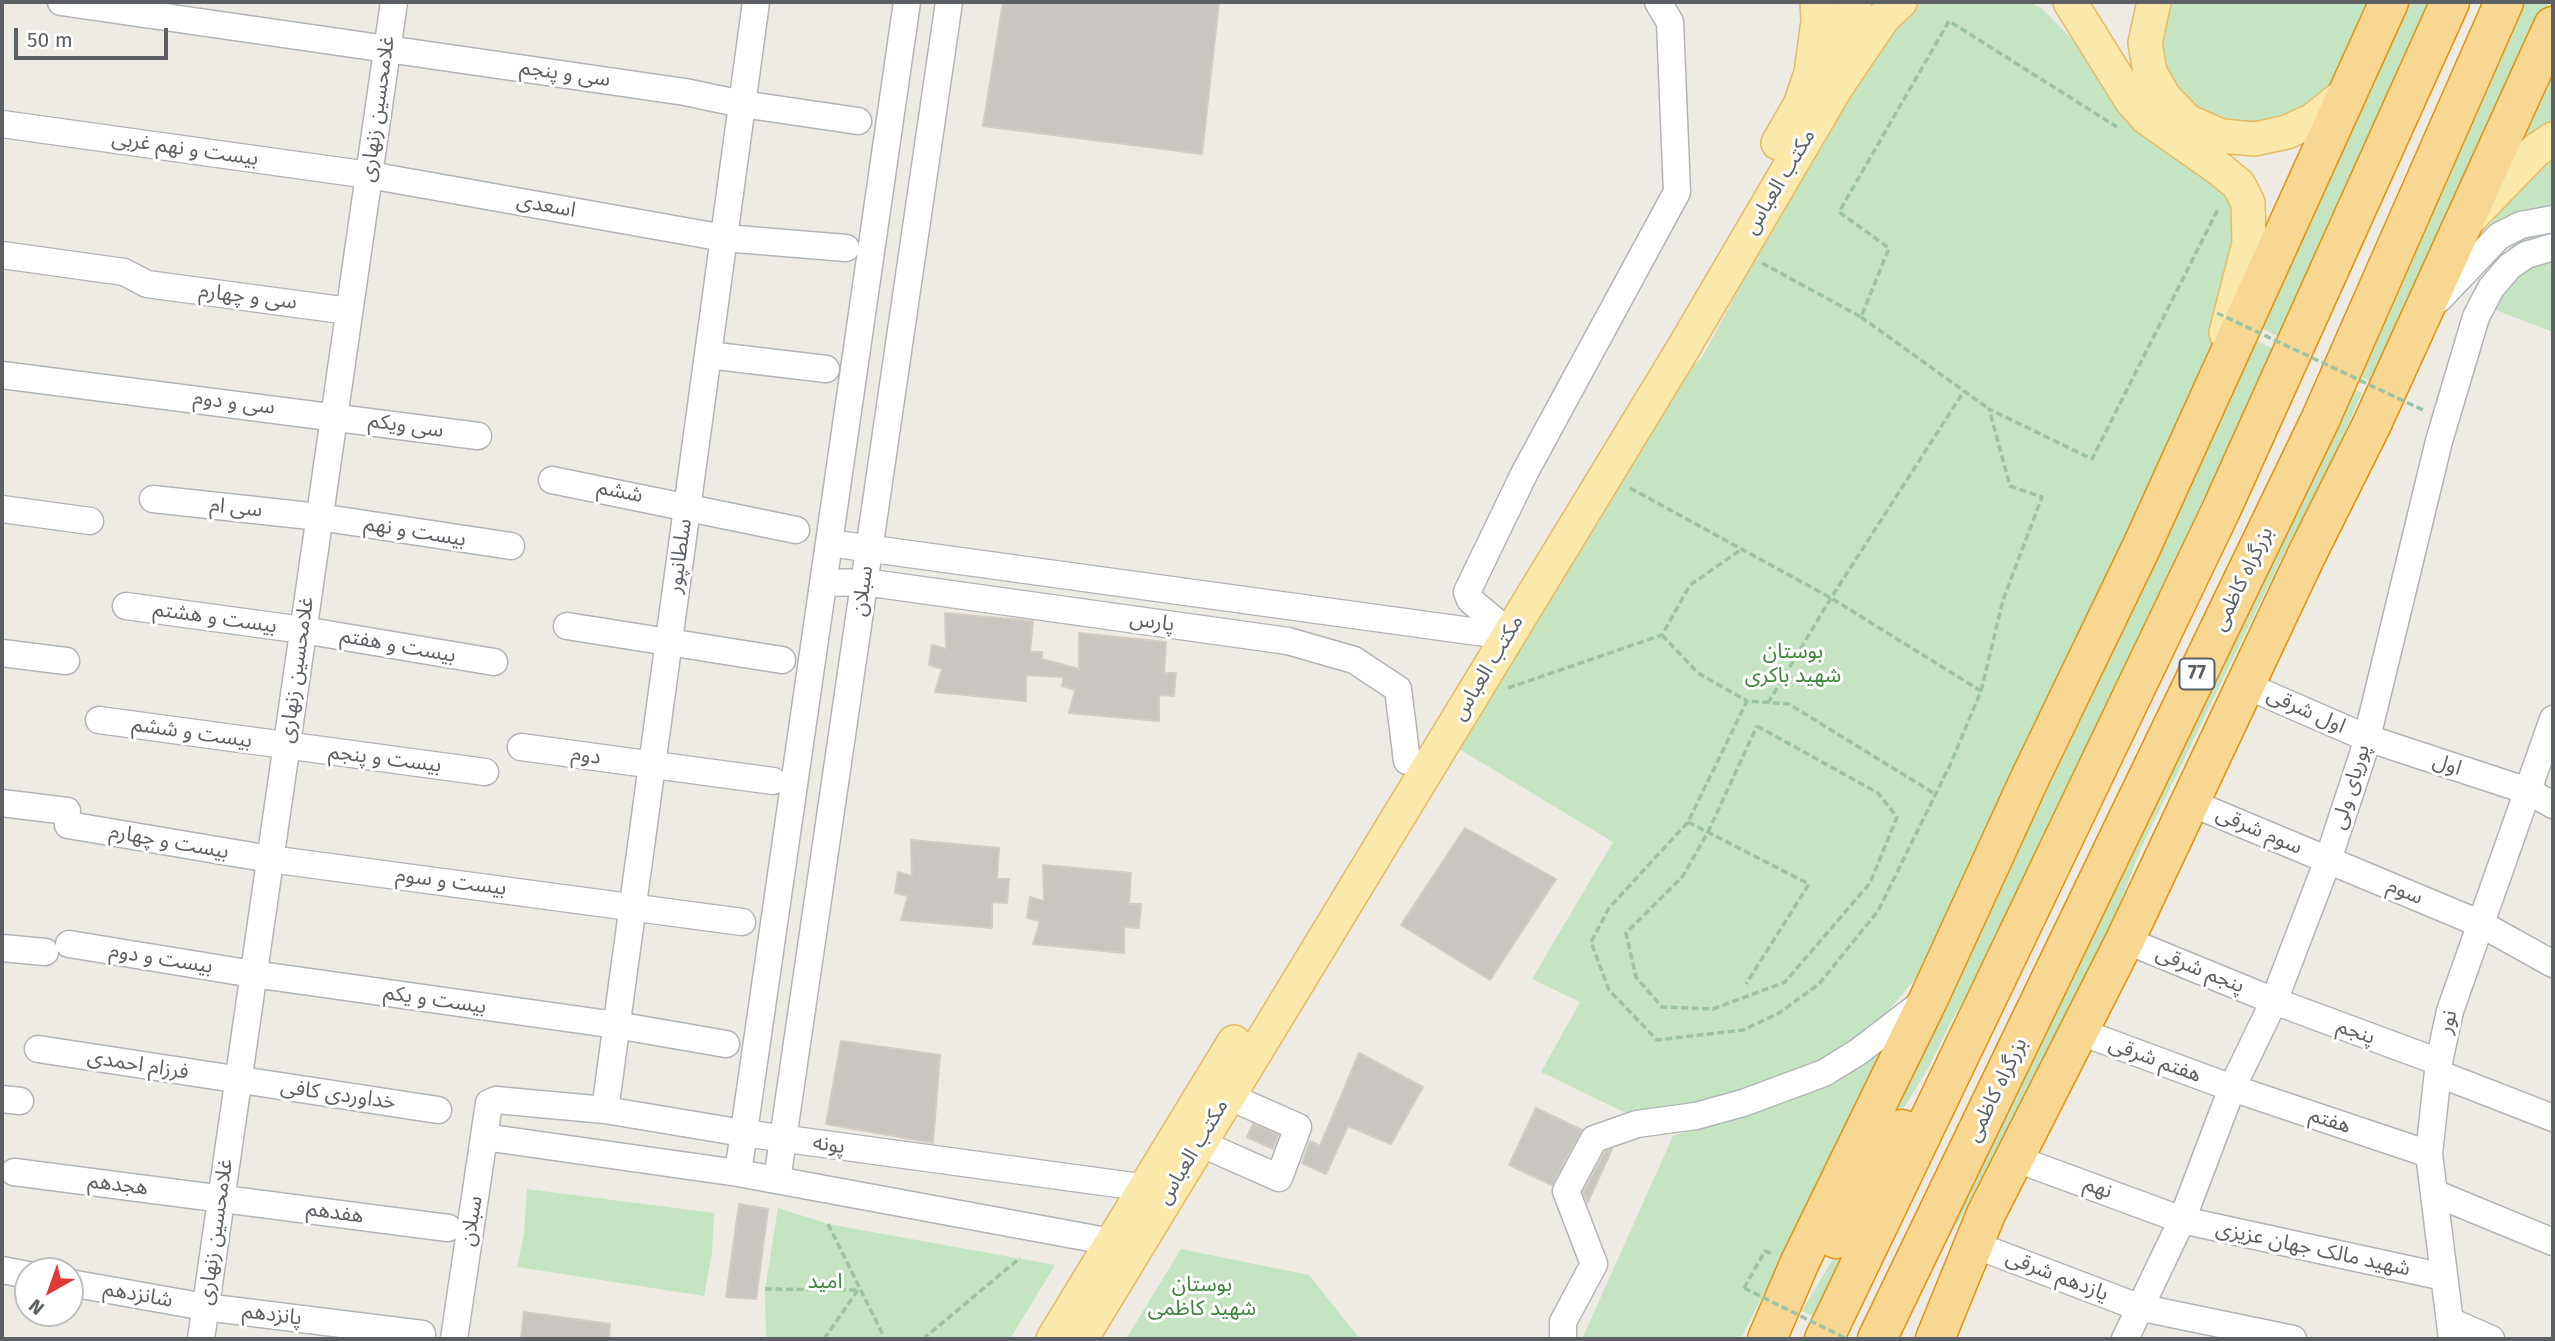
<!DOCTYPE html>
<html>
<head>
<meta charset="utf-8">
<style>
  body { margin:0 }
  #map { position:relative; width:2555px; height:1341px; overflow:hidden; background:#eeebe4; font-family:"Fira Sans",sans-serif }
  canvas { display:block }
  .frame { position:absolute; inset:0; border:4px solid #5c6064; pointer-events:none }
  .north { position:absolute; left:14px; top:1257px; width:70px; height:70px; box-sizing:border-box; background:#fff; border:2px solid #bebfc1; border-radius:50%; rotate:220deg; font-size:19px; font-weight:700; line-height:28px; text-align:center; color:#5c6064 }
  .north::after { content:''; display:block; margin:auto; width:24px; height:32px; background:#e03938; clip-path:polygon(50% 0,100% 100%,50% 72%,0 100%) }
  .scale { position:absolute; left:14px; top:28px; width:154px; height:32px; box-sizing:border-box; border:4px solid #5c6064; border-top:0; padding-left:9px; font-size:21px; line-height:24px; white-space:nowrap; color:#5c6064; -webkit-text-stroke:5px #fff; paint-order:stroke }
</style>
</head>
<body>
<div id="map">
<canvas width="2555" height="1341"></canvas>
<div class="frame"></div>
<div class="north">N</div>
<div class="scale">50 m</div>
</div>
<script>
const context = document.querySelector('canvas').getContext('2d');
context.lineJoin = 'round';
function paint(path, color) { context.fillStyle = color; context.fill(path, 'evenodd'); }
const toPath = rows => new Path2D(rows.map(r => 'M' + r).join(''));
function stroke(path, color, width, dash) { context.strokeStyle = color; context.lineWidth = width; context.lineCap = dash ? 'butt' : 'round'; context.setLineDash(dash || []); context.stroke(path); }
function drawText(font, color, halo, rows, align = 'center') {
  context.font = font + ' "Fira Sans","Noto Sans Arabic",sans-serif'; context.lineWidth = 6; context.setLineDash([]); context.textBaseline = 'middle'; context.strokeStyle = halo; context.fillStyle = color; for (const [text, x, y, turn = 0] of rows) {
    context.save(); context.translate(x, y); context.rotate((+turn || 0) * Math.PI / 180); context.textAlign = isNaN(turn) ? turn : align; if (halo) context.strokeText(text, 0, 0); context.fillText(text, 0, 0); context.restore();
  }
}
paint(toPath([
  [1917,2,2029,2,2041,8,2071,38,2101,74,2227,182,2241,214,2215,350,1925,967,1878,1023,1803,1072,1659,1113,1626,1113,1541,1072,1580,1002,1532,979,1613,842,1451,744,1671,382,1701,359,1754,261,1754,247,1855,85,1908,9],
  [2167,2,2372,2,2329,96,2271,125,2208,119,2179,98,2161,67,2160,14],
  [2403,2,2429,2,2279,337,2259,327],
  [2521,2,2549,2,2375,384,2357,375],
  [2553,56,2553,129,2495,182],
  [2553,149,2553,209,2481,239,2522,177],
  [2553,231,2553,332,2475,302,2495,266,2519,237],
  [2254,340,2274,349,1980,974,1952,1020,1929,1067,1833,1223],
  [2344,385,2362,393,2327,472,2290,541,2142,846,2119,905,2085,979,1960,1219,1944,1244],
  [1892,1038,1741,1339,1582,1339,1673,1136,1832,1081],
  [1915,1118,1814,1317,1802,1311,1850,1230],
  [527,1189,714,1213,712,1253,704,1296,517,1267,524,1233],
  [778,1208,828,1224,1055,1265,1010,1339,766,1339,765,1289],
  [1181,1249,1309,1275,1360,1339,1126,1339]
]), '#c4e4c2');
const building = toPath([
  [1003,2,1219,2,1202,154,983,126,1003,2],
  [945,613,1033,621,1030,652,1042,652,1042,659,1079,669,1079,633,1166,642,1164,673,1176,673,1174,696,1159,695,1159,721,1069,713,1075,690,1062,686,1064,677,1026,675,1026,701,935,692,942,669,929,665,932,645,946,649,945,613],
  [1465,828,1556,879,1490,980,1401,925,1465,828],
  [911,840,999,848,997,879,1009,879,1007,903,992,902,992,928,901,920,908,896,895,893,898,872,912,876,911,840],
  [1043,865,1131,873,1129,904,1141,904,1139,928,1124,927,1124,953,1033,944,1040,921,1027,918,1030,897,1044,901,1043,865],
  [841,1041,940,1055,933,1143,826,1124,841,1041],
  [1359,1053,1423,1087,1391,1144,1348,1126,1326,1174,1302,1163,1310,1141,1320,1146,1359,1053],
  [1536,1108,1582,1130,1552,1185,1509,1165,1536,1108],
  [1253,1124,1278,1135,1273,1149,1247,1137,1253,1124],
  [1612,1149,1588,1202,1587,1201,1583,1192,1605,1152,1612,1149],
  [739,1204,768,1209,756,1299,726,1297,739,1204],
  [524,1312,610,1324,609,1339,521,1339,524,1312]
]);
paint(building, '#c9c6c1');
stroke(building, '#d2ccc3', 2);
const minor = toPath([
  [61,2,685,92,742,104,858,121],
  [2,124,369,175,724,238,846,248],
  [2,255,124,272,147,284,349,311],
  [2439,299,2499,236,2521,225,2553,219],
  [708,355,826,369],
  [2,375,478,436],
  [552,480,796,530],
  [153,499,319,517,511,546],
  [2,509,90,521],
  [829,543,1485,633,1504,642],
  [823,583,864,582,1288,641,1354,660,1398,689,1407,761],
  [126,606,303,630,494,662],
  [1494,620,1470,600,1467,592,1525,472,1677,192,1670,22,1658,2],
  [567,626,782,660],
  [2,653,66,661],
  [2245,685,2367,738,2528,791,2553,805],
  [99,720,485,772],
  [521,747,773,781],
  [2189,802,2481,924,2553,964],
  [2,803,67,811],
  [68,825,270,859,742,922],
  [2125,940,2274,1001,2439,1062],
  [69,944,253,974,616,1025,726,1044],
  [2,948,45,952],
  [2078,1031,2232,1088,2429,1154],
  [38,1049,438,1110],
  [2440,1074,2553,1118],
  [2,1099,20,1101],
  [605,1110,756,2],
  [484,1137,738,1173,1128,1245],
  [1200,1143,1279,1178,1298,1127,1228,1096],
  [2014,1158,2182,1220,2444,1277],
  [14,1172,448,1228],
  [738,1173,907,2],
  [777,1180,949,2],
  [2434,1193,2553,1242],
  [1975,1245,2138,1307,2293,1339],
  [2,1270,28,1275],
  [70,1283,205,1307,422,1334],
  [2450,1321,2491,1339],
  [201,1339,394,2],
  [454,1339,489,1103,496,1100,605,1110,743,1133,1162,1190],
  [1563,1339,1563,1322,1594,1264,1566,1191,1594,1139,1637,1124,1696,1116,1743,1103,1824,1073,1858,1052,1922,1003],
  [2125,1339,2182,1220,2232,1088,2274,1001,2328,860,2363,754,2439,441,2476,317,2491,288,2510,266,2526,255,2553,247],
  [2452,1339,2429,1154,2439,1062,2450,1011,2553,719]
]);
const major = toPath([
  [2070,2,2131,100,2147,118,2221,170,2239,185,2248,203,2249,243,2226,333],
  [2154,2,2145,43,2150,72,2164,97,2187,121,2221,136,2255,139,2287,132,2313,120,2348,92],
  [1818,62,1855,2],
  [1778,143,1800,105,1811,73,1818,21,1817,2],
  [2470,218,2535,151,2553,139],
  [1053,1339,1234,1042],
  [1081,1339,1684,347,1837,86,1883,18,1900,2]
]);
const highway = toPath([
  [1836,1239,1902,1129],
  [1767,1339,1800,1262,1929,998,2030,778,2141,548,2389,2],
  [1824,1339,2222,508,2450,2],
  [1877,1339,2321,418,2504,2],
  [1935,1339,1986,1214,2125,940,2307,554,2372,424,2553,26]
]);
stroke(minor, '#b1b5b8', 29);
stroke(major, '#eaba61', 36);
stroke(highway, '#e6930c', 41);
stroke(toPath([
  [1762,263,1861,317,1889,248,1839,212,1949,21,2117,127],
  [1861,317,1989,409],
  [1630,488,1831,598,1981,691,1950,765,1878,911,1819,984,1779,1013,1743,1030,1657,1040,1609,990,1591,942,1609,908,1688,822,1747,701,1789,704,1935,794],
  [1662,635,1698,673,1747,701],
  [1508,688,1662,635,1690,585,1742,549],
  [1981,691,2003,600,2042,497,2010,486,1989,409,2092,459,2219,207],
  [1768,703,1831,598,1964,391],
  [1757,726,1878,793,1897,817,1870,883,1785,982,1713,1009,1662,1007,1636,977,1626,933,1683,876,1708,832,1757,726],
  [1688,822,1809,884,1746,984],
  [828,1224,885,1339],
  [1744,1288,1765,1251,1773,1254],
  [765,1289,858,1290],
  [824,1339,858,1290],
  [923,1339,1020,1258],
  [1235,1339,1254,1339]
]), '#9cc5a4', 3.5, [7, 3.5]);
stroke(minor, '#fff', 26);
stroke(major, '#fbe9ac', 33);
stroke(highway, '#f7d792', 38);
stroke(toPath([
  [2217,313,2423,410],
  [1744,1288,1847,1339]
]), '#9cc5a4', 3.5, [7, 3.5]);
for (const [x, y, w] of [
  [2197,674,35]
]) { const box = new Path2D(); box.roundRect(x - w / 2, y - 15.5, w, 31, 5); context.fillStyle = '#fff'; context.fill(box); stroke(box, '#5c6064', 2); }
drawText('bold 19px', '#5c6064', null, [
  ["77",2197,674]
]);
drawText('21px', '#5c6064', '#fff', [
  ["سی و پنجم",565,74,8],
  ["غلامحسین زنهاری",378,109,-82],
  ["بیست و نهم غربی",185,149,8],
  ["مکتب العباس",1780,182,-59],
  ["اسعدی",546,206,10],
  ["سی و چهارم",248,297,7],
  ["سی و دوم",234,403,7],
  ["سی ویکم",406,426,8],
  ["ششم",620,492,11],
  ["سی ام",236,508,6],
  ["بیست و نهم",415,532,9],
  ["سلطانپور",680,556,-82],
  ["بزرگراه کاظمی",2243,579,-64],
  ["سبلان",863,591,-82],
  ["بیست و هشتم",215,618,8],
  ["پارس",1152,622,8],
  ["بیست و هفتم",398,646,10],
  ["مکتب العباس",1488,668,-59],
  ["غلامحسین زنهاری",297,670,-82],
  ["اول شرقی",2306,711,24],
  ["بیست و ششم",192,733,8],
  ["دوم",586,756,8],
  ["بیست و پنجم",385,759,7],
  ["اول",2447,765,18],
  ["پوریای ولی",2351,787,-73],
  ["سوم شرقی",2259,831,23],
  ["بیست و چهارم",169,842,10],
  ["بیست و سوم",451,882,7],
  ["سوم",2405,892,23],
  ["بیست و دوم",161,959,9],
  ["پنجم شرقی",2200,970,22],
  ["بیست و یکم",435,1000,8],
  ["نور",2448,1022,-76],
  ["پنجم",2356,1032,20],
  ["هفتم شرقی",2155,1060,20],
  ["فرزام احمدی",138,1065,9],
  ["بزرگراه کاظمی",1997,1090,-64],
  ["خداوردی کافی",338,1095,8],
  ["هفتم",2330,1121,18],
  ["پونه",829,1145,8],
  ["مکتب العباس",1193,1152,-59],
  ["هجدهم",118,1185,7],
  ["نهم",2098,1188,21],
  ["هفدهم",335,1213,8],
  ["سبلان",472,1221,-81],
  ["غلامحسین زنهاری",216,1232,-82],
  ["شهید مالک جهان عزیزی",2313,1249,12],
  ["یازدهم شرقی",2057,1276,21],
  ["شانزدهم",138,1295,10],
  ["پانزدهم",272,1315,7]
]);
drawText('21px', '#3c853a', '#fff', [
  ["بوستان",1793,652],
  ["شهید باکری",1793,676],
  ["امید",825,1282],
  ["بوستان",1202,1285],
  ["شهید کاظمی",1202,1309]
]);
</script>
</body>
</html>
